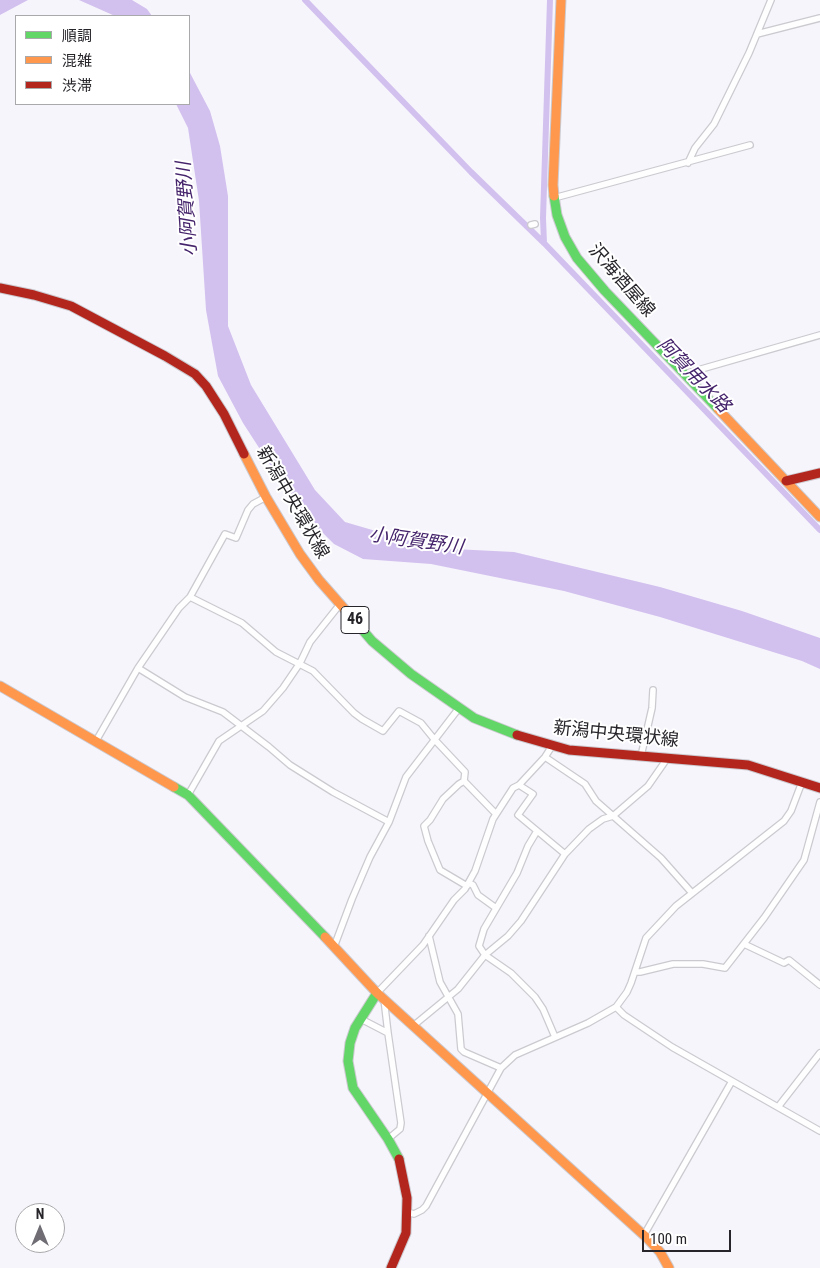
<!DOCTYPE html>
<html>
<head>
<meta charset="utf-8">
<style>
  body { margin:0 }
  #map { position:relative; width:820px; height:1268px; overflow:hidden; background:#f7f5fc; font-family:"Roboto Condensed","Noto Sans JP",sans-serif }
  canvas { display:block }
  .legend { position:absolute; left:15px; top:15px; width:175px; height:90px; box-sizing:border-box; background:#fff; border:1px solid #a9a8aa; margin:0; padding:6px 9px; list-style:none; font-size:15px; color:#27252a }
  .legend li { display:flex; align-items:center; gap:10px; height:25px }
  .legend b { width:25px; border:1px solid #a9a8aa }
  .north { position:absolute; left:15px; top:1203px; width:50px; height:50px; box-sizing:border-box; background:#fff; border:1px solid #a9a8aa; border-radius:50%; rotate:0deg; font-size:14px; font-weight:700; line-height:20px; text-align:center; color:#27252a }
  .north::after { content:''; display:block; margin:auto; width:18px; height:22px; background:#706e74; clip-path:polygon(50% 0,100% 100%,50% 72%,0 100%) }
  .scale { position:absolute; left:642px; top:1230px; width:89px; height:22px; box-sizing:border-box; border:2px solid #27252a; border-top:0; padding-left:6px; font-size:15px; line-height:18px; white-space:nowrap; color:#27252a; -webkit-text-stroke:4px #fff; paint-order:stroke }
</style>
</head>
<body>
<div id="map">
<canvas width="820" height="1268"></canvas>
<ul class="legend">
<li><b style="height:6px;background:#63d668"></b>順調</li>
<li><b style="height:6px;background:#ff974d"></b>混雑</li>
<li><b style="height:6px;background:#b3261e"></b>渋滞</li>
</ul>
<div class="north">N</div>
<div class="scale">100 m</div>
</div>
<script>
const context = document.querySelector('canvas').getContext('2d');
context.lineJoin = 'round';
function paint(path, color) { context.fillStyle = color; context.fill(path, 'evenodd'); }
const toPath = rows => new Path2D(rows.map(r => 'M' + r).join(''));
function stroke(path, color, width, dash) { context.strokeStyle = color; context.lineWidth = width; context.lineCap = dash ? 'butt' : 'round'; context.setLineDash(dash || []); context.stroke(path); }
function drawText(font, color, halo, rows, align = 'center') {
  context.font = font + ' "Roboto Condensed","Noto Sans JP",sans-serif'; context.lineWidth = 4; context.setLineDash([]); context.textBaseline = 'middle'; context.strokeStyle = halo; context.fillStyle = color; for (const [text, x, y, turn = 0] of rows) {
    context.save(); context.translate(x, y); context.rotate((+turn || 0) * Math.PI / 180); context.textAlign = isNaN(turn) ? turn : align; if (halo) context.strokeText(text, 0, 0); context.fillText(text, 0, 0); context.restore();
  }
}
paint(toPath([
  [0,0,28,0,0,15],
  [79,0,132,0,147,9,152,16,115,16],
  [189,71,210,111,220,146,228,196,228,326,251,385,315,490,345,522,434,548,514,552,660,587,742,611,820,638,820,669,802,661,660,617,564,591,431,564,363,559,334,544,298,508,243,423,218,376,206,310,199,201,188,128,176,104,189,104]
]), '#d2c1ee');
stroke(toPath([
  [305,0,471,172,544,243,820,530],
  [544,243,543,218,550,0]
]), '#d2c1ee', 6);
const street = toPath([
  [757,34,820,18],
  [688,163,695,148,714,124,749,53,771,0],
  [554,198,750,145],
  [531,225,535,224],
  [684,374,820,335],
  [190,597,242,623,276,652,313,671,354,713,362,719,383,731,399,711,421,723,434,739,465,772,464,781],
  [138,668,185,697,223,712,269,747,290,765,333,792,389,822],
  [96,741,138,668,179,608,190,597,225,534,236,538,248,510,253,504,266,497],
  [641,756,652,708,653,690],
  [545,757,585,784,596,801,661,858,692,893],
  [464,781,459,784,443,799,430,820,424,826,428,841,440,870,467,886],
  [464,781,496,814],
  [519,785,533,794,518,815,565,854,589,829,603,819,613,816,648,786,664,763,666,758],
  [188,795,219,741,263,711,283,688,300,663,310,642,341,603],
  [537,831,528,846,517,873,484,929,479,946,485,955,511,973,535,997,543,1009,555,1037],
  [469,883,473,885,478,895,496,908],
  [429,936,440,982,458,1014,461,1049,464,1052,501,1068],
  [744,944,784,963,789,960,820,985],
  [334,947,352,899,370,857,389,822,406,777,459,708],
  [635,972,640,972,673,964,703,964,725,968,764,918,804,860,820,802],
  [377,993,423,945,454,900,465,889,475,871,493,819,513,788,519,785,545,757,552,746],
  [384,999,388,1033],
  [616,1007,624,1015,672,1047,820,1131],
  [361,1019,388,1033,401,1123,400,1129,388,1139],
  [413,1026,458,989,485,955,508,936,521,921,565,854],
  [778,1107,820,1053],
  [407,1212,414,1214,422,1210,426,1206,501,1068,515,1055,588,1023,616,1007,627,992,631,983,646,938,676,906,784,821,791,811,802,782],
  [644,1235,732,1081]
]);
const fast = toPath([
  [554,196,557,215,565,237,577,258,605,291,718,409],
  [348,613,372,641,411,674,474,718,517,735],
  [174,787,188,795,325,937],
  [377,993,355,1028,350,1043,348,1061,353,1088,388,1139,399,1159]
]);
const slow = toPath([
  [554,196,553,185,561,0],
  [718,409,820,517],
  [244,454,266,497,300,554,319,580,348,613],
  [0,686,174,787],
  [325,937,377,993,647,1238,660,1252,669,1268]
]);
const jam = toPath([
  [0,288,34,295,71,306,165,356,195,374,206,386,224,414,244,454],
  [786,481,820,473],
  [517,735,569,750,748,765,820,788],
  [391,1268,406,1233,407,1198,399,1159]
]);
stroke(street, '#cbcacf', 8);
stroke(fast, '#cbcacf', 11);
stroke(slow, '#cbcacf', 11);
stroke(jam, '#cbcacf', 11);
stroke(street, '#fefeff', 5.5);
stroke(fast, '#63d668', 9);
stroke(slow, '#ff974d', 9);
stroke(jam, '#b3261e', 9);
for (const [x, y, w] of [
  [355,620,28]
]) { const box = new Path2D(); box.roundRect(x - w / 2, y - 13.5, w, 27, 4); context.fillStyle = '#fff'; context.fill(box); stroke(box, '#27252a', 1); }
drawText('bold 16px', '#27252a', null, [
  ["46",355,620]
]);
drawText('18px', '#27252a', '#fff', [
  ["沢海酒屋線",621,281,49],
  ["新潟中央環状線",292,503,60],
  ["新潟中央環状線",616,735,6]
]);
drawText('italic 19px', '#45246c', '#fff', [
  ["小阿賀野川",188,209,-94],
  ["阿賀用水路",693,376,46],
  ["小阿賀野川",416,542,8]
]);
</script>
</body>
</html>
